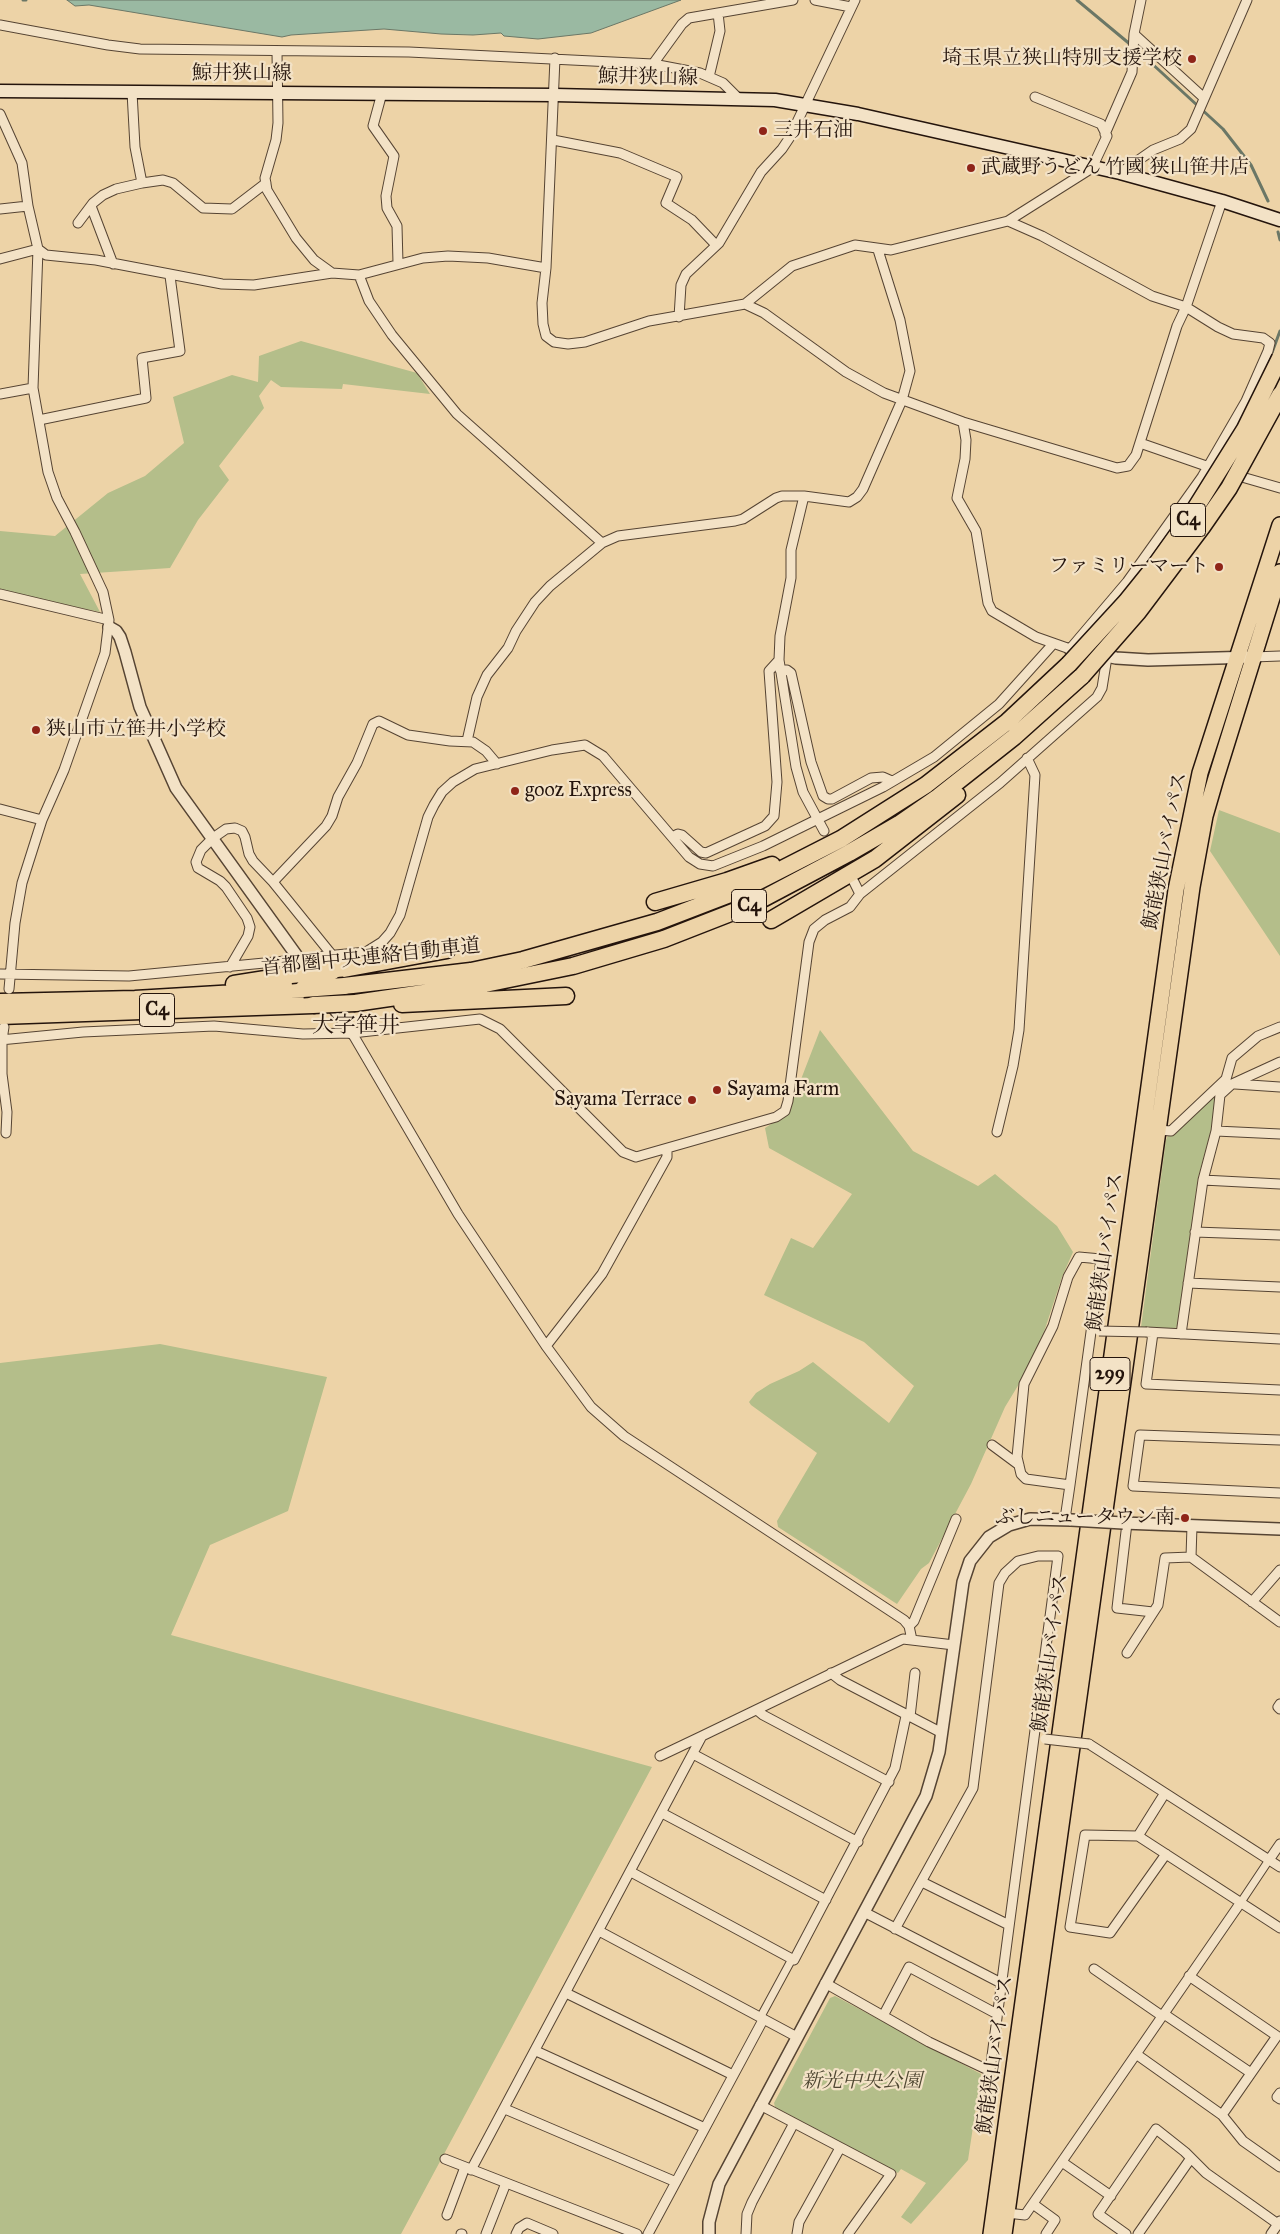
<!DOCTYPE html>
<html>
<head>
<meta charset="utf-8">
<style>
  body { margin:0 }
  canvas { display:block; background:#edd3a7 }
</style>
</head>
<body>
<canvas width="1280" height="2234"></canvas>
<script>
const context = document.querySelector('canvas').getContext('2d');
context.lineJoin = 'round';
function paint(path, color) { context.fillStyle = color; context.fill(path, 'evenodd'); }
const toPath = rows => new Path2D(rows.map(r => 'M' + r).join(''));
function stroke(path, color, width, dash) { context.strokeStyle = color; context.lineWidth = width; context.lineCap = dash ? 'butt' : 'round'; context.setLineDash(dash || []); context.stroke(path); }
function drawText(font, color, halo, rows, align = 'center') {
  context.font = font + ' "IM FELL Great Primer","Noto Serif JP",serif'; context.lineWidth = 4.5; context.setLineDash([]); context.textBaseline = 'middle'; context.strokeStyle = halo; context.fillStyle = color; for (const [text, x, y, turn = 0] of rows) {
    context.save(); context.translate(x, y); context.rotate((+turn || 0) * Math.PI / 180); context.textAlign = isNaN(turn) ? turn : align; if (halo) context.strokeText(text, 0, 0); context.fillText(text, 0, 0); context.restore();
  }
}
paint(toPath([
  [301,341,417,373,430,394,343,384,342,389,281,387,271,380,259,396,264,408,219,466,229,480,198,520,170,568,80,574,100,612,0,592,0,531,55,536,108,493,145,476,184,443,173,397,232,375,258,382,259,356],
  [1219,810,1280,833,1280,956,1210,851],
  [820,1030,913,1151,978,1186,995,1174,1057,1226,1073,1252,1062,1277,1044,1332,1019,1384,1005,1407,971,1484,929,1563,921,1569,897,1604,778,1527,777,1521,817,1453,751,1405,749,1402,756,1393,770,1384,799,1371,813,1362,889,1423,914,1386,864,1342,764,1295,791,1238,813,1248,852,1194,769,1148,765,1128,788,1113],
  [1216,1094,1211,1130,1198,1178,1177,1326,1174,1330,1141,1327,1166,1140,1168,1135],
  [160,1344,327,1377,288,1511,210,1545,171,1635,652,1767,401,2234,0,2234,0,1363],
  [835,1996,981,2074,968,2160,911,2224,901,2217,926,2183,901,2169,898,2173,775,2107,774,2103,830,1998]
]), '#b4be8a');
const water = toPath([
  [67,0,681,0,591,33,538,39,504,36,501,33,473,35,441,34,384,29,291,35,282,37,89,5,75,6,67,0]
]);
paint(water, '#9ab9a2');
stroke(water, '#6b7766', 1);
stroke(toPath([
  [23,0,26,0],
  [1077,0,1131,45],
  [1136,49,1223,129,1251,165,1268,201],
  [1278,232,1280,240],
  [1268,370,1266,369,1280,331]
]), '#6b7766', 3);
const pedestrian = toPath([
  [1241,1902,1269,1860],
  [760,2018,792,1959]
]);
const minor = toPath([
  [815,0,851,7],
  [0,25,108,45,140,49,409,52,653,64,700,73,723,83,738,98],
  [1134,34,1204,98],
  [277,52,278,123,276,140,265,178,267,190,296,238,314,260,332,273],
  [653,64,682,24,689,18,793,0],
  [709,77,720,31,718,13],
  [132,92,135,147,142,183],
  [382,93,373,126,394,156,386,196,387,208,397,226,398,263],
  [0,114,22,163,28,206,38,249,33,388,48,472,57,498,75,532,103,592,109,620,105,653,64,770,42,820,22,883,15,923,9,989],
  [1105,134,1132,72,1134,34,1141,0],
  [553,140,620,153,677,177,666,203,692,220,716,245],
  [1120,173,1153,150,1180,139,1191,129,1247,0],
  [91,206,113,264],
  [0,209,28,206],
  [78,223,93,203,103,195,116,189,142,183,163,180,173,183,203,208,232,209,266,183],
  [38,249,46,255,96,260,222,284,254,285,332,273,359,275,423,258,448,256,488,258,546,268,542,303,543,324,546,336,554,342,568,344,585,342,649,321,745,304,764,313,846,372,884,393,963,422,1117,468,1128,466,1136,455,1177,326,1186,307,1222,201],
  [0,259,38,249],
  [546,268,555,58],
  [359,275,369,301,392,335,457,414,602,543],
  [745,304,792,266,855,245,891,250,1008,221,1092,168,1107,136,1101,124,1035,97],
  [679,317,681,285,686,274,719,243,761,172,782,149,790,137,855,0],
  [0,394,33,388],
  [39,420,146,398,142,358,180,351,170,276],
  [963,422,966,440,965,459,957,498,976,531,988,603,992,611,1036,637,1070,649,1127,582,1202,477,1246,401,1268,351,1270,343,1263,338,1233,334,1218,327,1186,307,1152,296,1042,236,1008,221],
  [1140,443,1212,468],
  [1235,475,1280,488],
  [804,496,791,550,791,578,780,636,779,660,796,767,803,792,824,831],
  [0,594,109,620],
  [1253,657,1280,656],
  [780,670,787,670,791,673,811,762,823,796,828,799,832,799,871,778,883,777,892,781],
  [467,741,477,697,487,675,508,648,516,631,535,602,550,586,602,543,618,536,735,521,743,519,776,498,782,496,804,496,849,502,857,497,863,489,902,400,910,371,900,320,878,250],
  [0,809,42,820],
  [672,837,678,834,682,835,701,852,706,853,765,826,774,816,777,782,769,671,779,660],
  [273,882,326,826,332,816,338,797,357,763,373,724,379,721,408,735,450,741,473,742,486,751,497,764],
  [854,882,860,894],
  [316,957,366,952,382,942,390,933,400,915,428,817,434,805,442,792,453,782,475,769,552,750,585,745,603,756,689,857,700,864,713,866,763,846,883,787,934,757,999,704,1053,644],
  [230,967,248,936,250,927,247,918,226,887,220,881,198,868,196,862,201,850,213,838,226,829,235,828,242,831,245,837,249,854,253,861,273,882,332,955],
  [0,974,129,976,285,961],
  [4,1027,2,1040,2,1074,7,1112,6,1133],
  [352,1033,458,1214,546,1346,591,1407,624,1436,904,1620,909,1626,912,1640],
  [0,1040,83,1032,214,1026,303,1034,352,1033,480,1019,500,1029,623,1152,636,1157,776,1117,785,1111,788,1101,809,942,814,929,825,920,850,907,860,894,1000,783,1097,697,1102,688,1107,657],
  [1235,1084,1280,1087],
  [1158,1130,1171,1131,1226,1079,1232,1058,1258,1036,1280,1027],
  [1216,1131,1280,1134],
  [997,1132,1013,1066,1019,1030,1035,775,1027,758],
  [1203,1180,1280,1184],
  [1195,1232,1280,1235],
  [1188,1283,1280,1287],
  [1147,1332,1280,1339],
  [1153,1333,1146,1384,1280,1390],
  [1181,1334,1203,1180,1216,1131,1220,1095,1232,1084,1280,1062],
  [546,1346,602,1274,667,1157,667,1150],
  [1280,1440,1140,1435,1133,1486,1280,1493],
  [992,1445,1019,1465],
  [1065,1519,1070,1485,1101,1259,1079,1257,1068,1277,1053,1326,1024,1384,1017,1457,1021,1474,1026,1479,1070,1485],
  [1127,1523,1117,1608,1153,1612],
  [1192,1526,1191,1557,1280,1622],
  [1252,1602,1280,1570],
  [909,1626,914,1621,956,1519],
  [1127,1653,1158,1605,1165,1558,1191,1557],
  [831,1673,840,1680,942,1733],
  [1280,1704,1278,1707,1280,1709],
  [757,1710,763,1715,889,1782],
  [910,1717,915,1673],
  [1089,1744,1280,1867],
  [693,1754,858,1842],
  [660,1756,702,1736],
  [1165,1793,1138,1836,1085,1835,1070,1927,1110,1933,1166,1854],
  [662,1813,826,1900],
  [1138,1836,1280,1928],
  [1269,1860,1280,1844],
  [631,1872,794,1960,895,1768,906,1716],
  [922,1882,1009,1925],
  [864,1912,1001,1983],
  [599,1931,797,2037],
  [1094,1969,1162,2016],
  [1189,1976,1277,2036,1222,2115],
  [825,1983,929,2042,990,2071,1058,1556,1038,1556,1018,1561,1005,1573,999,1583,973,1788,895,1929],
  [566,1993,733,2075],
  [1164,2014,1251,2073],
  [883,2016,909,1967,997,2014],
  [536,2051,705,2128],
  [1136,2054,1222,2115,1243,2141,1280,2167],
  [1280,2093,1277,2097,1280,2099],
  [760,2105,891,2174,848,2234],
  [505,2109,676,2182],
  [445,2159,637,2234],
  [1062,2162,1111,2196],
  [471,2170,702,1736,903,1639,954,1645],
  [1033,2204,1055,2220,1046,2234],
  [1007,2213,1025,2215,1241,1902],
  [447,2215,465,2167],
  [461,2234,462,2234],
  [486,2234,506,2183],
  [516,2234,519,2228,527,2223,553,2234],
  [648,2234,763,2020],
  [746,2234,747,2214,752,2202,794,2123],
  [797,2234,799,2222,840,2148],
  [1126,2234,1098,2214,1156,2129,1185,2152,1206,2173,1278,2224],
  [1138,2234,1191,2158],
  [1271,2234,1280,2221]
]);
const tertiary = toPath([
  [109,627,116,631,120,637,125,652,140,707,176,788,312,977],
  [1070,649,1116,658,1148,660,1253,657],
  [328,1000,352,1033],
  [1123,1523,1280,1529],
  [709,2234,709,2222,719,2184,926,1796,939,1752,963,1582,970,1561,989,1537,1009,1525,1030,1519,1071,1520]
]);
const secondary = toPath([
  [0,91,555,95,775,100,858,114,1120,173,1222,201,1280,220]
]);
const trunk = toPath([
  [991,2234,1176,890,1200,773,1280,525],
  [1004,2234,1192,887,1205,816,1216,778,1280,572]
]);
const motorway = toPath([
  [655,902,727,881,772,865],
  [771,920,875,859,957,795],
  [333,971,447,950],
  [234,984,291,975],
  [344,986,471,971,523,960,657,922,743,889,841,839,926,785,1007,722,1069,664],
  [0,1002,135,999,303,989],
  [355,1003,485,984,573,966,664,939,751,905,849,853,899,824,938,797,1014,737,1082,676],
  [402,1004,566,996],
  [0,1016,313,1005]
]);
stroke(pedestrian, '#564433', 9);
stroke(minor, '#564433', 11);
stroke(tertiary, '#564433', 14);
stroke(secondary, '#24140c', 15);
stroke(trunk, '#24140c', 18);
stroke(motorway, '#24140c', 19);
stroke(pedestrian, '#f3e2c6', 7);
stroke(minor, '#f3e2c6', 9);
stroke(tertiary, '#f3e2c6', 11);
stroke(secondary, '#f3e2c6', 12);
stroke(trunk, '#edd3a7', 15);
stroke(motorway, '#edd3a7', 16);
const minorBridge = toPath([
  [285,961,316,957],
  [1099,1331,1147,1332],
  [1045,1739,1089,1744]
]);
const tertiaryBridge = toPath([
  [1071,1520,1123,1523]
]);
const motorwayBridge = toPath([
  [1069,664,1126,602,1155,566,1190,517,1245,429,1280,358],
  [1082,676,1138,612,1202,527,1229,488,1280,395],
  [291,975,333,971],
  [303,989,344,986],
  [313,1005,355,1003]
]);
stroke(minorBridge, '#564433', 11, []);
stroke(tertiaryBridge, '#564433', 14, []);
stroke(motorwayBridge, '#24140c', 19, []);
stroke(minorBridge, '#f3e2c6', 9);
stroke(tertiaryBridge, '#f3e2c6', 11);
stroke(motorwayBridge, '#edd3a7', 16);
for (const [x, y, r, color] of [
  [1192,59,5,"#8f2418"],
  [763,131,5,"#8f2418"],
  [971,168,5,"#8f2418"],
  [1219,567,5,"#8f2418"],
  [36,730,5,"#8f2418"],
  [515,791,5,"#8f2418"],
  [717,1090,5,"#8f2418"],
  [692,1100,5,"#8f2418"],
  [1185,1518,5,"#8f2418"]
]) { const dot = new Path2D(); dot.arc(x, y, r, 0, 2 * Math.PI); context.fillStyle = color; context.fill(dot); stroke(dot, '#f3e2c6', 2); }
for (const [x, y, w] of [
  [1188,520,35],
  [749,906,35],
  [157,1010,35],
  [1110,1374,40]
]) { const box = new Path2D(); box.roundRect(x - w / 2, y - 16.5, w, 33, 4); context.fillStyle = '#f3e2c6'; context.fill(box); stroke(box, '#24140c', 1); }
drawText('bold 19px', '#24140c', null, [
  ["C4",1188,520],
  ["C4",749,906],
  ["C4",157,1010],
  ["299",1110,1374]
]);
drawText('20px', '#24140c', '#f3e2c6', [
  ["埼玉県立狭山特別支援学校",1182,59,"right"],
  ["三井石油",773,131],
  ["武蔵野うどん 竹國 狭山笹井店",981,168],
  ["ファミリーマート",1209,567,"right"],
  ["狭山市立笹井小学校",46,730],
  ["gooz Express",525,791],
  ["Sayama Farm",727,1090],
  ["Sayama Terrace",682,1100,"right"],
  ["ぶしニュータウン南",1175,1518,"right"]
], 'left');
drawText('20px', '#24140c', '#f3e2c6', [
  ["鯨井狭山線",242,74],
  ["鯨井狭山線",648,78,1],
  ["飯能狭山バイパス",1166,851,-79],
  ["首都圏中央連絡自動車道",371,958,-6],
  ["飯能狭山バイパス",1106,1252,-82],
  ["飯能狭山バイパス",1051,1653,-82],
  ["飯能狭山バイパス",996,2055,-82]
]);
drawText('italic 20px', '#4f4732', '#f3e2c6', [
  ["新光中央公園",862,2082]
]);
drawText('22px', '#24140c', '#f3e2c6', [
  ["大字笹井",356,1027]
]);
</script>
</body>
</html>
